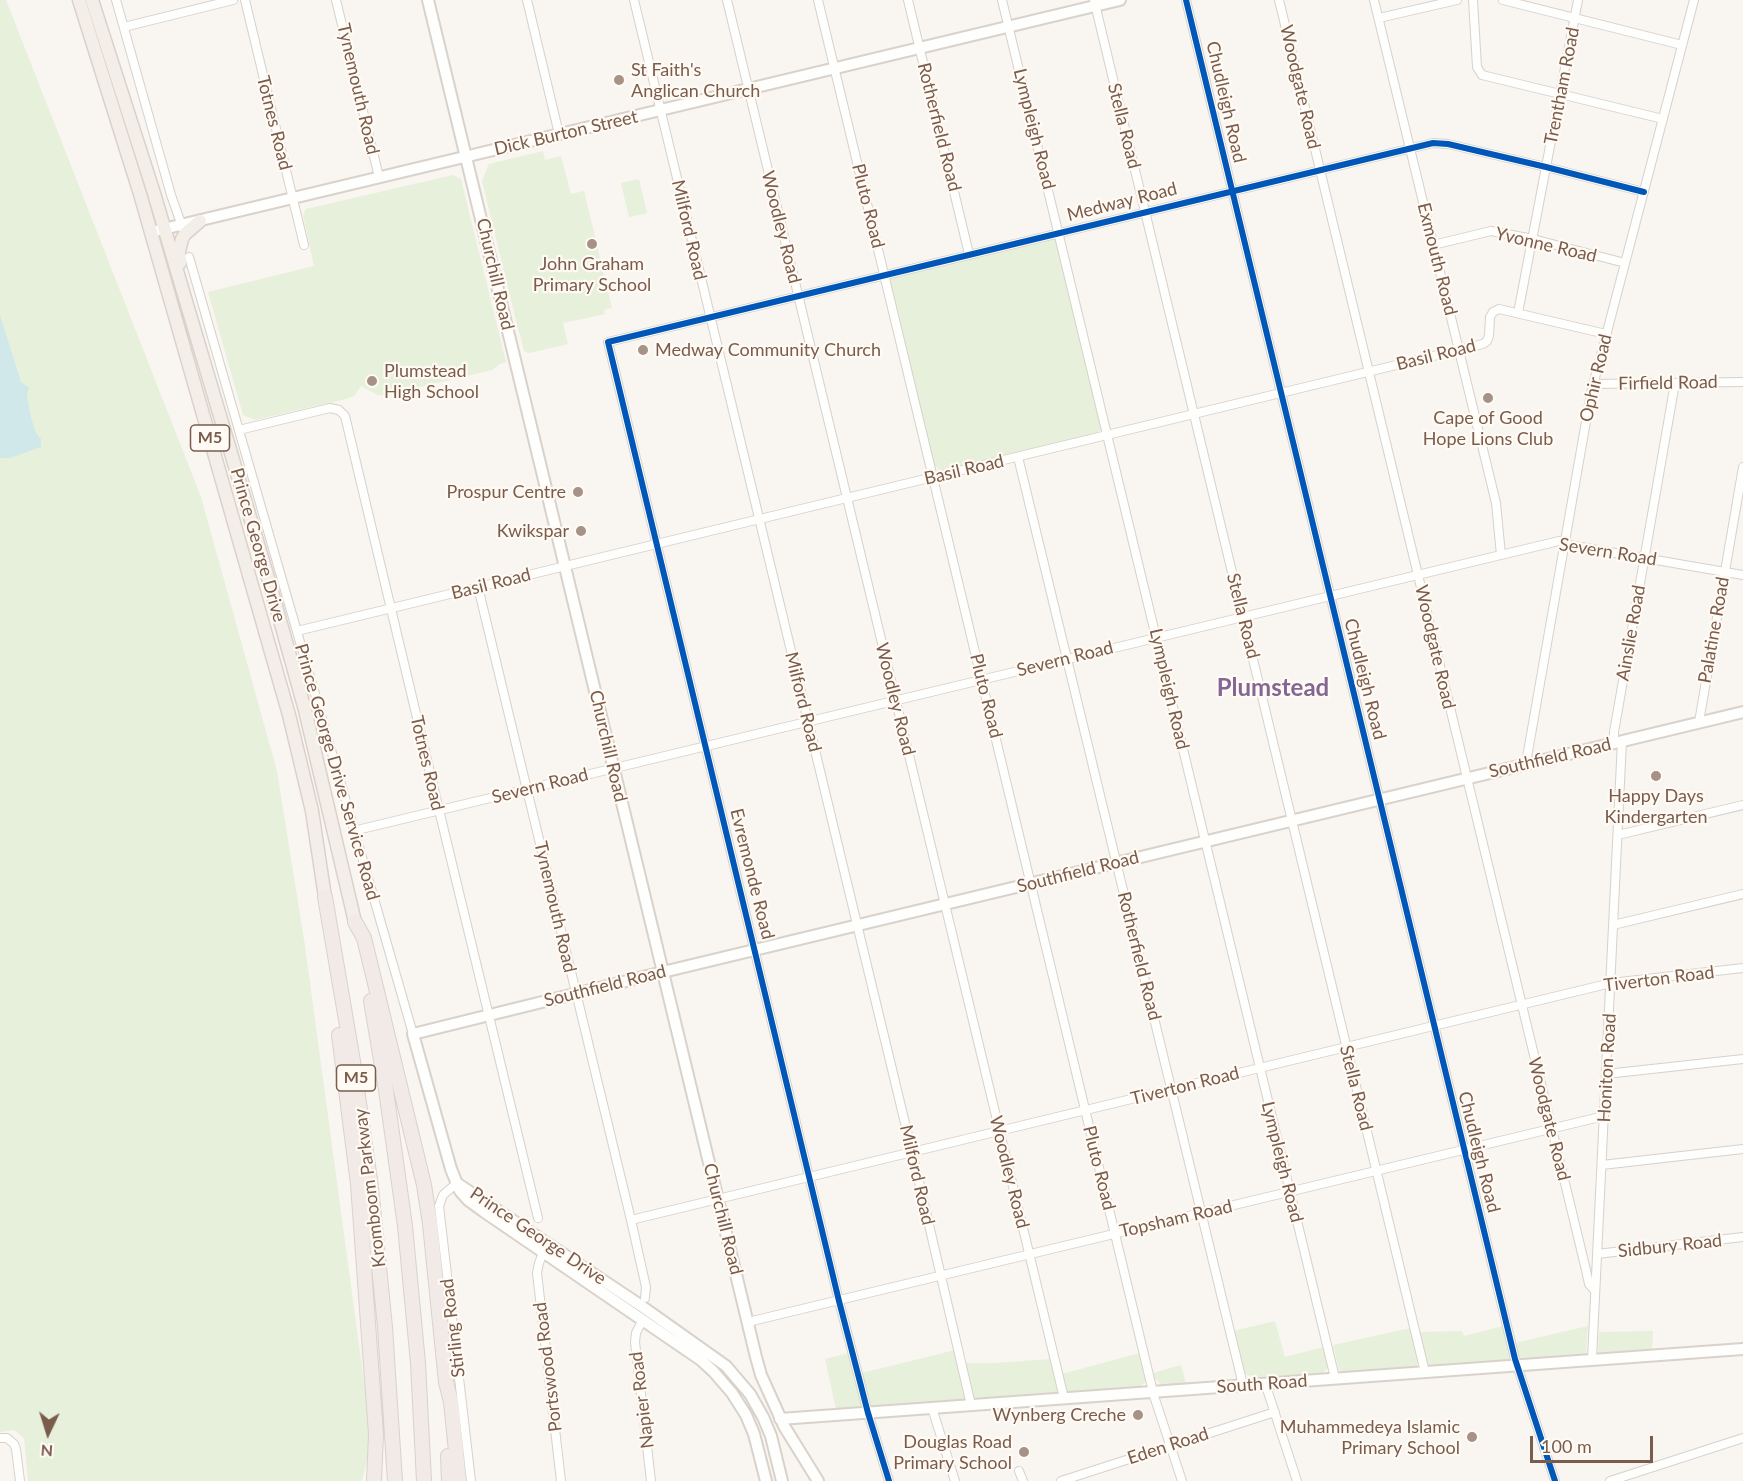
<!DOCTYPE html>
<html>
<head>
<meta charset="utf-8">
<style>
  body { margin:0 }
  #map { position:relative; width:1743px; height:1481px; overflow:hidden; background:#f9f5f0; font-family:Lato,sans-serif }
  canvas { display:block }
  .north { position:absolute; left:18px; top:1403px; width:60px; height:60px; -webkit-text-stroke:4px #fffaf3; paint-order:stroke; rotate:184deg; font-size:16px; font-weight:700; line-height:24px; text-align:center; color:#7a5c4d }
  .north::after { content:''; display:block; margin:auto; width:21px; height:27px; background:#7a5c4d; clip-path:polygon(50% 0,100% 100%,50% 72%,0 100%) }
  .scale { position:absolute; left:1530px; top:1436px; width:123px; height:27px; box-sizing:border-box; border:3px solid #7a5c4d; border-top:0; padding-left:8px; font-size:18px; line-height:21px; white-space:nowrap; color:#7a5c4d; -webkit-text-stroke:4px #fffaf3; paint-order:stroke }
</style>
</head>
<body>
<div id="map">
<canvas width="1743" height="1481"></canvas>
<div class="north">N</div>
<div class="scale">100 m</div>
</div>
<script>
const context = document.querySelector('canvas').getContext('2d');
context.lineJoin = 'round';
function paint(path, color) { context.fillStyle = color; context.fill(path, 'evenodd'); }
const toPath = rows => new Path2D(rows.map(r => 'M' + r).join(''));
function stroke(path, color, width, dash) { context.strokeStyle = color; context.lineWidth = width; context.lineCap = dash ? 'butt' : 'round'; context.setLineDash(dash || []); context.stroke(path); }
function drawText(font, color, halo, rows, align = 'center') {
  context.font = font + ' Lato,sans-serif'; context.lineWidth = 4.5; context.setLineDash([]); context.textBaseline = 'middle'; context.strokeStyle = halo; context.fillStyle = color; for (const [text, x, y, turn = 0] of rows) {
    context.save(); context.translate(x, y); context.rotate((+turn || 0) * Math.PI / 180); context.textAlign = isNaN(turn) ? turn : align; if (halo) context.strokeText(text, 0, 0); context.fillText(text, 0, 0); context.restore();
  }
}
paint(toPath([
  [0,0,6,0,201,497,277,771,305,946,368,1411,370,1448,362,1481,28,1481,24,1438,14,1430,0,1432],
  [543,151,545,160,561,156,571,194,584,191,612,308,604,310,605,314,563,323,568,344,529,353,524,351,520,334,519,333,482,181,489,164],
  [453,175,461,179,506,362,500,364,492,370,386,395,378,395,361,386,354,396,346,399,255,420,243,415,208,292,314,266,303,215,306,209],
  [639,179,647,213,629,217,621,183],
  [1056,236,1101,424,1100,430,1096,434,944,471,938,469,934,464,889,275],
  [1275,1321,1285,1357,1324,1347,1329,1369,1327,1368,1323,1373,1253,1378,1246,1374,1244,1374,1233,1331],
  [1503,1326,1510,1356,1509,1360,1429,1366,1427,1363,1419,1332,1462,1331,1464,1336],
  [1588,1326,1586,1354,1520,1359,1518,1357,1515,1343],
  [1411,1328,1418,1361,1416,1367,1342,1372,1339,1370,1333,1345],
  [1653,1331,1652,1349,1598,1353,1599,1332],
  [955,1350,966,1400,869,1407,862,1373],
  [849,1353,862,1407,836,1409,825,1359],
  [1140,1353,1147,1380,1140,1387,1070,1393,1066,1390,1062,1374],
  [1051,1359,1058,1389,1056,1394,974,1399,965,1363,995,1363],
  [1181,1365,1186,1384,1162,1386,1156,1379,1154,1380,1153,1373]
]), '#e7f0db');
paint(toPath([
  [0,315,21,382,29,388,27,396,31,418,36,433,41,439,41,447,10,458,0,458]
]), '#d0e8ea');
const street = toPath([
  [116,0,171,195,183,229],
  [245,0,304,245],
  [336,0,379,177],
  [527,0,559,134],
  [634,0,912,1152,971,1405],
  [727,0,1064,1398],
  [818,0,1154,1396,1182,1481],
  [908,0,969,254],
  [1002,0,1335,1378],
  [1094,0,1425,1372],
  [1186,0,1515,1359,1555,1481],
  [1279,0,1586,1270,1589,1284,1595,1291],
  [1374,0,1496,503,1501,555],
  [1473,0,1477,67,1482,75,1663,119],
  [1503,0,1682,45],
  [1379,18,1457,0],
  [124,27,233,0],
  [1433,245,1491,231,1533,239,1625,263],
  [189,257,413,1034],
  [1518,313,1578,0],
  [1593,384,1743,382],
  [239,430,330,408,339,410,345,416,439,810,538,1218],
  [1018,457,1243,1385],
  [478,587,631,1220,646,1287,645,1298],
  [297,631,1483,344,1487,341,1489,336,1490,317,1493,312,1499,309,1606,334],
  [1699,722,1743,467],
  [1614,743,1614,732,1675,383],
  [1526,763,1591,393,1694,0],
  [353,831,1559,541,1569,545,1743,575],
  [1618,835,1743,805],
  [1613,925,1743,894],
  [1606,1074,1743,1059],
  [1602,1165,1743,1149],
  [457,1183,443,1195,439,1206,471,1481],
  [631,1220,1611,983,1743,968],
  [543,1253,539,1263,537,1273,561,1481],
  [1597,1254,1743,1237],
  [642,1321,636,1333,635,1342,651,1481],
  [748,1322,1604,1116],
  [1592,1359,1622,741],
  [1265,1383,1297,1481],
  [932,1408,955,1481],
  [0,1438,7,1438,14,1444,16,1449,20,1481],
  [1019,1471,1023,1481],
  [889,1481,868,1413,839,1301,608,342,1433,143,1448,144,1546,167,1644,192],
  [1061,1481,1275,1412],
  [1610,1481,1743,1438]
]);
const secondary = toPath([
  [428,0,756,1357,761,1375,784,1426,818,1481],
  [151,232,1120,0],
  [458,1184,640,1305,726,1366,750,1394,763,1417,771,1436,782,1481],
  [780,1419,1743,1349],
  [766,1481,754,1434,746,1415,732,1393,713,1371,701,1360,483,1211,468,1200,460,1191,451,1169,413,1034,663,972,1743,712]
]);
const primary = toPath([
  [79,0,140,194,289,715,312,811,325,897],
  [92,0,153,190,271,588,305,710,355,922],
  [180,263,179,252,182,239,185,234,200,221]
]);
const highway = toPath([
  [325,897,353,1061,371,1187,385,1327,395,1481],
  [355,922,364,938,424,1185,430,1224,446,1382,451,1402,459,1481],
  [371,1001,386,1090,405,1226,418,1363,424,1481],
  [339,1035,358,1184,376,1434,374,1481],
  [448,1456,449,1481]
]);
stroke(street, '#d7d1cb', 10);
stroke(secondary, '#d9d2cb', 14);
stroke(primary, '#dad1cc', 15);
stroke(highway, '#dad1cc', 16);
stroke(street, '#fefefd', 8);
stroke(secondary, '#fefefd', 10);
stroke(primary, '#f3eee8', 12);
stroke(highway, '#f2eae7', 14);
stroke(toPath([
  [1186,0,1515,1359,1555,1481],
  [889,1481,868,1413,839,1301,608,342,1433,143,1448,144,1546,167,1644,192]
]), '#0057b8', 6);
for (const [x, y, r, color] of [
  [619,80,6,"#a69286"],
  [592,244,6,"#a69286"],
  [643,350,6,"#a69286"],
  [372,381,6,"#a69286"],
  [1488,398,6,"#a69286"],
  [578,492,6,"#a69286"],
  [581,531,6,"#a69286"],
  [1656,776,6,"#a69286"],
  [1138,1415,6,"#a69286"],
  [1472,1437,6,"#a69286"],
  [1024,1452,6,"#a69286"]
]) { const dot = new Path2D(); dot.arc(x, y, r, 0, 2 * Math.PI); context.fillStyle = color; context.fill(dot); stroke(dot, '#fffaf3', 2); }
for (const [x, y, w] of [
  [210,438,39],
  [356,1078,39]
]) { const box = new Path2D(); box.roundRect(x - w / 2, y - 13, w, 26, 4.5); context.fillStyle = '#fffaf3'; context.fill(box); stroke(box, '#7a5c4d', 1.5); }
drawText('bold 16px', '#7a5c4d', null, [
  ["M5",210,438],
  ["M5",356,1078]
]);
drawText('18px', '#7a5c4d', '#fffaf3', [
  ["St Faith's",631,70,"left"],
  ["Anglican Church",631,91,"left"],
  ["John Graham",592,264,"center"],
  ["Primary School",592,285,"center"],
  ["Medway Community Church",655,350,"left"],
  ["Plumstead",384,371,"left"],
  ["High School",384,392,"left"],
  ["Cape of Good",1488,418,"center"],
  ["Hope Lions Club",1488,439,"center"],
  ["Prospur Centre",566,492],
  ["Kwikspar",569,531],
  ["Happy Days",1656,796,"center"],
  ["Kindergarten",1656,817,"center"],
  ["Wynberg Creche",1126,1415],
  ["Muhammedeya Islamic",1460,1427],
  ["Primary School",1460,1448],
  ["Douglas Road",1012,1442],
  ["Primary School",1012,1463]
], 'right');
drawText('18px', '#7a5c4d', '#fffaf3', [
  ["Trentham Road",1562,86,-79],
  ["Woodgate Road",1300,87,77],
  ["Tynemouth Road",358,89,77],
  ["Chudleigh Road",1226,102,77],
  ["Totnes Road",274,123,76],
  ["Stella Road",1124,126,76],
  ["Rotherfield Road",939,127,76],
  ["Lympleigh Road",1034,129,76],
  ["Dick Burton Street",566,133,-13],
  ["Medway Road",1122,202,-14],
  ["Pluto Road",868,206,76],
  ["Woodley Road",781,227,76],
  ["Milford Road",689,230,77],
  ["Yvonne Road",1546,245,13],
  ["Exmouth Road",1437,259,76],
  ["Churchill Road",495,274,77],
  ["Basil Road",1436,355,-14],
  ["Ophir Road",1596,378,-77],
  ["Firfield Road",1668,383,-1],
  ["Basil Road",964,470,-13],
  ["Prince George Drive",258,545,74],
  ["Severn Road",1608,552,9],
  ["Basil Road",491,584,-14],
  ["Stella Road",1243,616,76],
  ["Palatine Road",1714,630,-80],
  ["Ainslie Road",1631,633,-80],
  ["Woodgate Road",1435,647,77],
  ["Severn Road",1065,659,-14],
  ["Chudleigh Road",1365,679,76],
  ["Lympleigh Road",1169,689,77],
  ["Pluto Road",986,696,76],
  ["Woodley Road",895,699,76],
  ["Milford Road",803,702,76],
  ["Churchill Road",608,746,77],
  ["Southfield Road",1550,758,-13],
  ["Totnes Road",427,763,77],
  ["Prince George Drive Service Road",337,772,74],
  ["Severn Road",540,786,-14],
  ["Southfield Road",1078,872,-14],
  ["Evremonde Road",752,874,76],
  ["Tynemouth Road",555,907,77],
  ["Rotherfield Road",1139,956,76],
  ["Tiverton Road",1659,979,-7],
  ["Southfield Road",605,986,-14],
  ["Honiton Road",1607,1068,-87],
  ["Tiverton Road",1185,1086,-14],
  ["Stella Road",1356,1088,76],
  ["Woodgate Road",1549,1119,76],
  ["Chudleigh Road",1479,1152,76],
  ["Lympleigh Road",1282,1162,76],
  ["Pluto Road",1099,1168,76],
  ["Woodley Road",1009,1172,76],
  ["Milford Road",917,1175,77],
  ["Kromboom Parkway",370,1188,-97],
  ["Churchill Road",723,1219,76],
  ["Topsham Road",1176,1219,-13],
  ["Prince George Drive",538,1236,34],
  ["Sidbury Road",1670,1246,-6],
  ["Stirling Road",453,1328,-97],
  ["Portswood Road",548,1367,-97],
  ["South Road",1262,1384,-4],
  ["Napier Road",642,1400,-97],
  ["Eden Road",1168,1446,-18]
]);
drawText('bold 24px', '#846695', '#fffaf3', [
  ["Plumstead",1273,688]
]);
</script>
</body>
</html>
